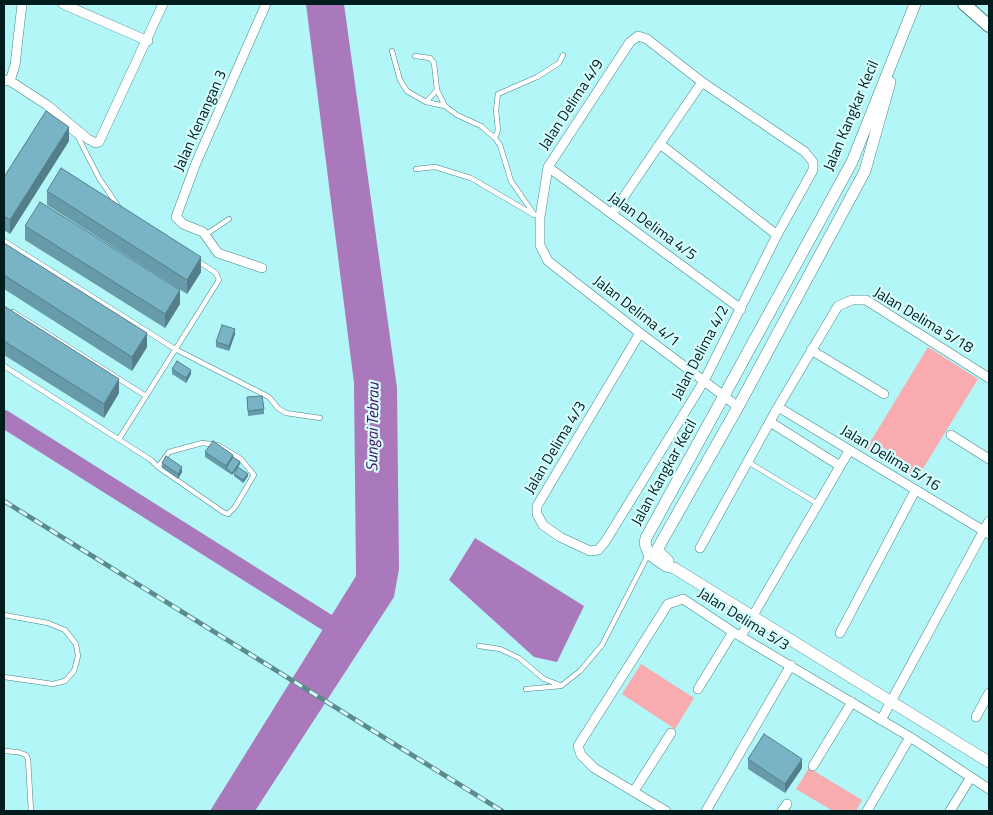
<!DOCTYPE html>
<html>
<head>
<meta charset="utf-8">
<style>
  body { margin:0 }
  #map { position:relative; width:993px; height:815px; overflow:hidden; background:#b3f6f7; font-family:"Titillium Web",sans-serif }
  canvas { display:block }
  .frame { position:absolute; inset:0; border:5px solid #011c1d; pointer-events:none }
</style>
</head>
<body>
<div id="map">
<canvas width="993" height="815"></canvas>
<div class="frame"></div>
</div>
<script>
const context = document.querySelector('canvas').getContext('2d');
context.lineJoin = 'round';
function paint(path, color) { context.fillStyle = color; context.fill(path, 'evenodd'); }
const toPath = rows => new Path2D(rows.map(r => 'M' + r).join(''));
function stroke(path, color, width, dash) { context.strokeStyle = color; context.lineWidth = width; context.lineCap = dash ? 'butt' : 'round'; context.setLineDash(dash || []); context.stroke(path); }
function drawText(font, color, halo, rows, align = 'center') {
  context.font = font + ' "Titillium Web",sans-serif'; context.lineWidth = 4.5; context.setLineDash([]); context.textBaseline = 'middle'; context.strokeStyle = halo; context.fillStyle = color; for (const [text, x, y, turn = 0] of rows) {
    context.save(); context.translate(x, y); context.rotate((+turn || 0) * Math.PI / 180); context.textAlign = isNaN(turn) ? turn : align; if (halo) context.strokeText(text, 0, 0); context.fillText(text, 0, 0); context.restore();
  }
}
paint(toPath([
  [928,347,978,379,916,480,866,449],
  [641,664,694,698,675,729,622,694],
  [809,768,862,800,856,811,833,811,796,789]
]), '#f8acaf');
paint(toPath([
  [306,4,344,4,397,388,399,569,394,597,255,811,210,811,356,576,354,383],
  [475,538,584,606,557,662,534,657,449,580]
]), '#aa79bb');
stroke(toPath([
  [4,419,339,630]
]), '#aa79bb', 18);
const service = toPath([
  [392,51,400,80,407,91,426,102,445,106,457,115,481,126,495,138,500,145,511,181,534,214],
  [415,56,430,58,434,63,437,90,426,102],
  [437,90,445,106],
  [65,126,78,137,99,178,118,206],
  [495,138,498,130,496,110,498,94,537,77,559,63,563,55],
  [416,169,435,167,471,178,534,215],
  [205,235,229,219],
  [4,241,175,349,269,397,278,408,286,413,320,418],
  [13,312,146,396],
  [4,366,151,460,158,467,223,512,228,514,235,507,254,475,241,459,218,445,202,443,169,452,158,467],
  [119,439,219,280,216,273,196,260],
  [748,462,818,504],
  [4,615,48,623,65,630,76,644,78,656,74,671,65,681,53,684,4,677],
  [479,646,500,649,519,658,544,679,560,685],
  [526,689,561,686,580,671,602,645,648,555],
  [4,751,18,752,26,755,28,759,31,811]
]);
const minor = toPath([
  [63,4,148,41],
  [4,80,10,81,47,105,88,139,96,143,99,142,163,4],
  [10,81,15,65,22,4],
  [660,144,777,235],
  [548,167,741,309],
  [612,214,702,82],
  [262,268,218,253,203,232,183,224,176,217,196,163,266,4],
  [640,333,537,506,537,514,543,525,560,537,590,551,598,550,605,542,704,381,777,235,813,170,813,162,805,152,702,82,647,39,638,36,630,42,548,167,540,217,540,245,548,261,640,333,724,396,738,407],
  [811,350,884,394],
  [778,407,989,534],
  [770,422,840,466],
  [951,435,989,459],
  [700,548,778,407,838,306,852,300,866,300,989,378],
  [840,633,915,491],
  [741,636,849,451],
  [698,689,733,632],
  [976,717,989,693],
  [881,720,989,521],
  [813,766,852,702],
  [634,791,671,733],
  [666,811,594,768,581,755,578,746,668,604,683,599,733,632,910,737,989,789],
  [706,811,791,665],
  [782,811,787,804],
  [867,811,910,737],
  [950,811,971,777]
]);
const tertiary = toPath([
  [915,4,852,162,646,538,645,544,649,554,666,566,674,568,989,762],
  [668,561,660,553,658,548,738,407,865,171,890,82]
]);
const secondary = toPath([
  [964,4,989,26]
]);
stroke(service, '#458687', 5.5);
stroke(minor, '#458687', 10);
stroke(tertiary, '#458687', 12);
stroke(secondary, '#458687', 14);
stroke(service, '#fff', 4.5);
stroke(minor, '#fff', 9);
stroke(tertiary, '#fff', 11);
stroke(secondary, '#fff', 12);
const rail = toPath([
  [4,501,502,811]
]);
stroke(rail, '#5c8b8c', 5);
stroke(rail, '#d7fefe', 3, [9]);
paint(toPath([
  [69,141,10,234,4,230,4,177],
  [47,191,201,272,187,294,47,205],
  [25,226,180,304,165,328,25,240],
  [4,243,147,347,132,371,4,289],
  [4,306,119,393,104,418,4,355],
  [235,334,229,351,216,347,216,342],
  [172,369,191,374,186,383,172,374],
  [247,397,264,409,264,414,248,416],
  [205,452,233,457,240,464,232,475,205,457],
  [162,463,182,472,178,479,162,468],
  [234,474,248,476,243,483,234,476],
  [748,759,802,768,785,793,748,769]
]), '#679ba9');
paint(toPath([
  [69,127,69,141,10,234,10,220],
  [201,257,201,272,187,294,187,280],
  [180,290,180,304,165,328,165,314],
  [235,329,235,334,229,351,229,346],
  [147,333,147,347,132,371,132,357],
  [191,370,191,374,186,383,186,378],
  [119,379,119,393,104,418,104,404],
  [233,455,233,460,226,468,226,471,226,466],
  [240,462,240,464,232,475,232,473],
  [182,467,182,472,178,479,178,474],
  [248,474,248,476,243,483,243,480],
  [802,759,802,768,785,793,785,784]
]), '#547e8a');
const building = toPath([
  [46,111,69,127,10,220,4,216,4,177,46,111],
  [61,168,201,257,187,280,47,191,61,168],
  [40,202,180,290,165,314,25,226,40,202],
  [4,243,147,333,132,357,4,275,4,243],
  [4,306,119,379,104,404,4,341,4,306],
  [222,325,235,329,229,346,216,342,222,325],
  [177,361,191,370,186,378,172,369,177,361],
  [262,396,264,409,248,411,247,397,262,396],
  [213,441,233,455,226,466,205,452,213,441],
  [166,456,182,467,178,474,162,463,166,456],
  [233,457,240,462,232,473,226,468,233,457],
  [238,467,248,474,243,480,234,474,238,467],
  [764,734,802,759,785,784,748,759,764,734]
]);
paint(building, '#78b4c5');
stroke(building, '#547e8a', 1);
drawText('15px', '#011c1d', '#d7fefe', [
  ["Jalan Delima 4/9",572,105,-57],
  ["Jalan Kangkar Kecil",852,116,-67],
  ["Jalan Kenangan 3",201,121,-66],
  ["Jalan Delima 4/5",652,227,36],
  ["Jalan Delima 4/1",636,312,38],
  ["Jalan Delima 5/18",923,321,31],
  ["Jalan Delima 4/2",701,353,-62],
  ["Jalan Delima 4/3",556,448,-59],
  ["Jalan Delima 5/16",890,459,31],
  ["Jalan Kangkar Kecil",665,473,-61],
  ["Jalan Delima 5/3",743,620,32]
]);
drawText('italic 16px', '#49085c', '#d7fefe', [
  ["Sungai Tebrau",374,427,-89]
]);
</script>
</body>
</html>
